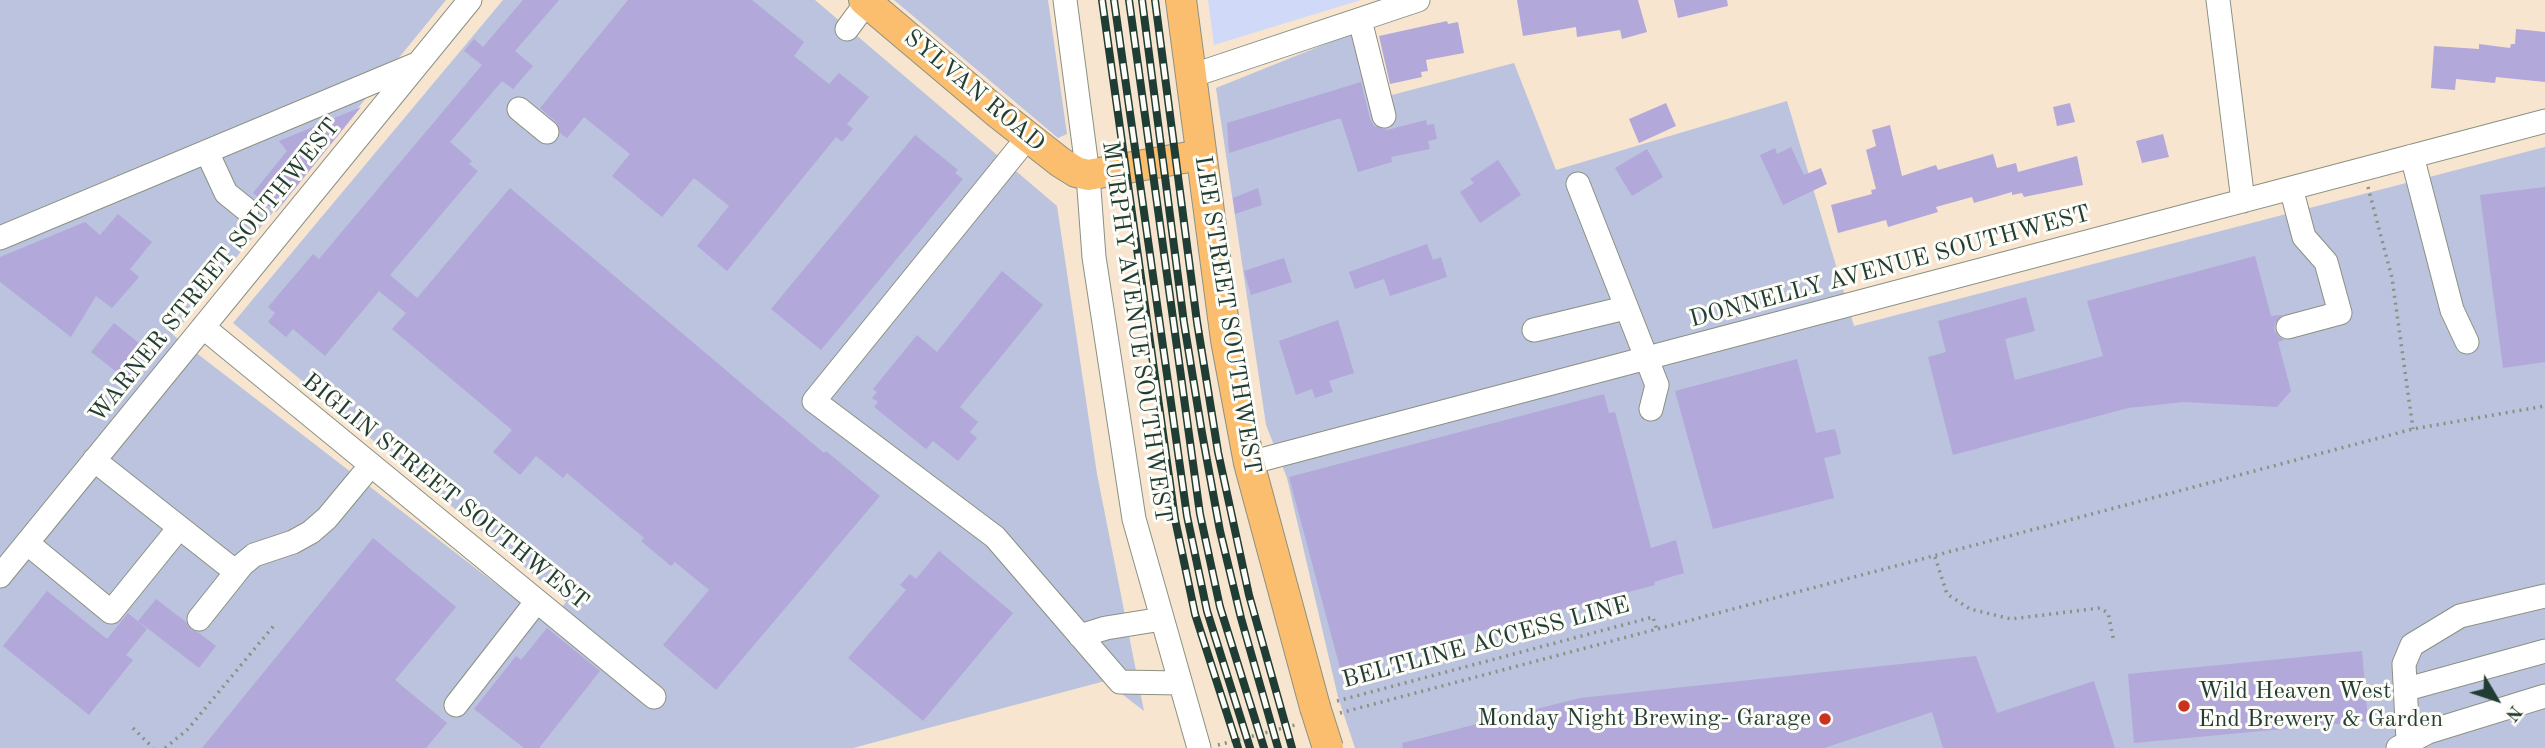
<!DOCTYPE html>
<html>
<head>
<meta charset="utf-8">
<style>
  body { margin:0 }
  #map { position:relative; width:2545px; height:748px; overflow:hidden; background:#f7e5d0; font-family:"Old Standard TT",serif }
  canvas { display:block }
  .north { position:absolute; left:2461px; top:664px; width:70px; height:70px; -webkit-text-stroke:5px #fdfcf7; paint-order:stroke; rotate:129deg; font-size:19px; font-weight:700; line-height:28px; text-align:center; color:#1f3d34 }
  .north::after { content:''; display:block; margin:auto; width:24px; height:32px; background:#1f3d34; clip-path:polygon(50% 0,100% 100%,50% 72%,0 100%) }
</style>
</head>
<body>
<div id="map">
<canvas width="2545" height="748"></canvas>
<div class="north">N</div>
</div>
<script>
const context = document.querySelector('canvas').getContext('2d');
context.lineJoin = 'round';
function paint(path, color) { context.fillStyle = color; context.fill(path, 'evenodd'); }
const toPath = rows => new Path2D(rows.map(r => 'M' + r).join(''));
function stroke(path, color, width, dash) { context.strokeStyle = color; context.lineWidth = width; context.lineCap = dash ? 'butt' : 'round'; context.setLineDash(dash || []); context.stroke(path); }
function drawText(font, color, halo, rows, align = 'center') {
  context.font = font + ' "Old Standard TT",serif'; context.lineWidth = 6; context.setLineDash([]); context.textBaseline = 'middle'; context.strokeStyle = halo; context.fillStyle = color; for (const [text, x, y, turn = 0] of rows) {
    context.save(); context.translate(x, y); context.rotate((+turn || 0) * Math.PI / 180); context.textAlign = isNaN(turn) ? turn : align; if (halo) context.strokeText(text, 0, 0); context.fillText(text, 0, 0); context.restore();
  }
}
paint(toPath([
  [1208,0,1361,0,1214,45]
]), '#d1d9f9');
paint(toPath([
  [0,0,446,0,173,335,548,624,566,602,233,323,503,0,815,0,1057,206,1097,474,1144,711,1105,681,853,748,0,748],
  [894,0,1048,0,1067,134,1058,138],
  [1370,26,1388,96,1514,63,1556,170,1787,101,1854,326,2545,147,2545,748,1355,748,1338,697,1287,478,1266,425,1216,88]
]), '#bbc3de');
paint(toPath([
  [523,0,559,0,515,51,533,66,513,89,502,81,450,142,472,161,469,164,478,171,390,275,417,298,510,188,824,453,826,451,880,496,716,690,663,645,709,590,675,562,671,566,641,541,644,538,567,473,563,478,536,456,520,475,493,452,512,430,392,329,406,313,379,291,325,356,293,329,286,337,268,322,275,313,268,307,313,254,319,259,482,65,464,51,474,39,483,47],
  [628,0,752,0,804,42,794,56,829,84,839,73,869,97,847,124,853,129,842,142,836,137,727,271,697,246,729,206,694,178,662,217,612,176,630,154,584,117,567,138,561,134,556,122,540,108],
  [1517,0,1638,0,1647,32,1622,39,1620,30,1577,37,1576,27,1523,36],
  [1674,0,1727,0,1728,6,1678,18],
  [1447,21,1448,24,1458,22,1464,53,1426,60,1428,71,1421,72,1422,77,1390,84,1379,36],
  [2516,29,2545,32,2545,82,2496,77,2495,83,2456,79,2455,90,2431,88,2434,46,2479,49,2479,44,2510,48,2511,44,2515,44],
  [1361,82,1370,119,1374,126,1387,130,1426,120,1427,125,1434,124,1437,139,1428,141,1430,149,1391,157,1392,162,1358,172,1341,119,1337,119,1229,153,1227,123],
  [1666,103,1676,126,1639,143,1629,119],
  [2070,103,2075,122,2057,126,2053,107],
  [361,107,276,212,253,193,287,151,279,141],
  [1890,125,1902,176,1936,165,1938,170,1993,154,1997,168,2016,163,2018,172,2077,156,2083,185,2024,197,2022,193,2012,195,2012,192,1974,203,1972,197,1936,207,1938,212,1888,227,1886,220,1838,233,1831,205,1872,194,1871,190,1876,189,1866,150,1876,146,1872,130],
  [2163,134,2169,157,2142,163,2136,141],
  [915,135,958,170,955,173,963,179,821,350,771,309],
  [1791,147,1804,175,1821,168,1827,184,1783,205,1760,155,1775,148,1777,154],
  [1647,149,1663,177,1632,196,1615,168],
  [1498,160,1521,195,1480,223,1460,192,1474,183,1470,179],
  [2545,187,2545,362,2503,368,2480,195],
  [1258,188,1262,205,1235,214,1233,198],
  [118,214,152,242,130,269,139,277,112,308,96,296,71,337,0,282,0,257,85,222,100,235],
  [1427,244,1433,260,1441,257,1447,277,1390,296,1384,279,1355,289,1349,272],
  [2255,256,2271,316,2282,315,2275,323,2274,330,2278,336,2284,340,2278,342,2291,391,2277,407,2184,402,2128,408,1953,455,1928,357,1946,352,1938,321,2026,297,2035,331,2005,339,2015,380,2103,356,2087,301],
  [1284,258,1292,282,1251,295,1244,271],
  [1002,271,1043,305,960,407,978,422,970,432,977,438,958,461,933,441,926,449,874,407,878,402,872,398,877,392,873,389,917,335,937,352],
  [1338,320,1354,373,1329,381,1333,392,1315,398,1312,389,1296,395,1279,341],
  [114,323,154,355,132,384,91,352],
  [1797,359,1816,433,1834,429,1836,432,1841,454,1824,458,1834,498,1713,529,1675,391],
  [1604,394,1609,413,1615,412,1651,548,1676,540,1684,573,1654,582,1655,585,1340,668,1289,477],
  [373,538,456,607,395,680,447,723,426,748,202,748],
  [939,551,1013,613,923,721,848,658,906,590,900,585,910,574,916,579],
  [47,591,107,639,128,613,147,629,126,655,133,660,89,715,3,646],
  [156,599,186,622,190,629,199,633,216,646,199,668,138,621],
  [547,628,600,671,539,748,524,748,474,709,516,656,521,660],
  [2362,651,2368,721,2134,743,2128,674],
  [1976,656,1997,713,2094,681,2115,748,1943,748,1932,712,1824,748,1403,748,1402,743,1580,698]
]), '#b2a8da');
const minor = toPath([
  [1065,0,1088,175,1094,257,1134,519,1199,748],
  [2218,0,2243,201],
  [1360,20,1384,116],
  [847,29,867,2],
  [1191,76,1418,0],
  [519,109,547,132],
  [1028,137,814,401,995,537,1120,682,1180,683],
  [207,152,226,193,247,210],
  [2412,156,2452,310,2467,342],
  [1578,184,1657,385,1651,409],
  [0,238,414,65],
  [203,327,654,697],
  [2288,327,2340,313,2326,262,2304,237,2291,188],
  [1534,330,1625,308],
  [94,460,236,572],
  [1249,463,2545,121],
  [27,543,111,612,179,528],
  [0,576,470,0],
  [199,619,242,565,254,555,293,542,311,532,327,518,371,465],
  [1080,636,1106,628,1162,619],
  [2407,689,2545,651],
  [456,705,537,601],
  [2408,741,2404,664,2412,645,2460,616,2545,596],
  [2398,748,2428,732,2545,696]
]);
const major = toPath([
  [864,0,999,114,1060,162,1076,172,1088,175,1200,155],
  [1181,0,1226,340,1249,463,1315,707]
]);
stroke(minor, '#8b9182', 25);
stroke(major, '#8b9182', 32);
stroke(toPath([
  [2368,187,2392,278,2413,429],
  [1935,557,1947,594,1970,609,2011,619,2100,608,2108,613,2114,642],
  [1337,701,1653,617,1657,630],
  [1340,713,2413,429,2545,406],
  [133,728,153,748],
  [1218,745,1295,725],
  [165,748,188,729,276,623]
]), '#8b9182', 3.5, [2, 5]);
stroke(minor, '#fff', 23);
stroke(major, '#fbbe6e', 30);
const rail = toPath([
  [1102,0,1175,519,1195,614,1238,748],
  [1114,0,1187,516,1207,611,1250,748],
  [1129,0,1200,514,1220,607,1264,748],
  [1142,0,1184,323,1202,433,1220,531,1241,618,1278,748],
  [1155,0,1197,322,1218,452,1249,595,1292,748]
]);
stroke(rail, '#1f3d34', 8);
stroke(rail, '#fdfcf7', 5, [16]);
const majorBridge = toPath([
  [1315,707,1328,748]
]);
stroke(majorBridge, '#8b9182', 32, []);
stroke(majorBridge, '#fbbe6e', 30);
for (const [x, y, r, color] of [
  [2184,706,7,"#c8321e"],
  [1825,719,7,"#c8321e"]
]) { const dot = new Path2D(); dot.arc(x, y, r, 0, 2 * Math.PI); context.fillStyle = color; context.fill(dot); stroke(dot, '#fdfcf7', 2.5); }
drawText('24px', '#1f3d34', '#fdfcf7', [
  ["SYLVAN ROAD",974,91,40],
  ["DONNELLY AVENUE SOUTHWEST",1890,267,-15],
  ["WARNER STREET SOUTHWEST",215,271,-51],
  ["LEE STREET SOUTHWEST",1227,315,81],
  ["MURPHY AVENUE SOUTHWEST",1136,332,82],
  ["BIGLIN STREET SOUTHWEST",445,492,39],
  ["BELTLINE ACCESS LINE",1486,643,-15]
]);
drawText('24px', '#1f3d34', '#fdfcf7', [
  ["Wild Heaven West",2198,692],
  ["End Brewery & Garden",2198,720],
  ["Monday Night Brewing- Garage",1811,719,"right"]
], 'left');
</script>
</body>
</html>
